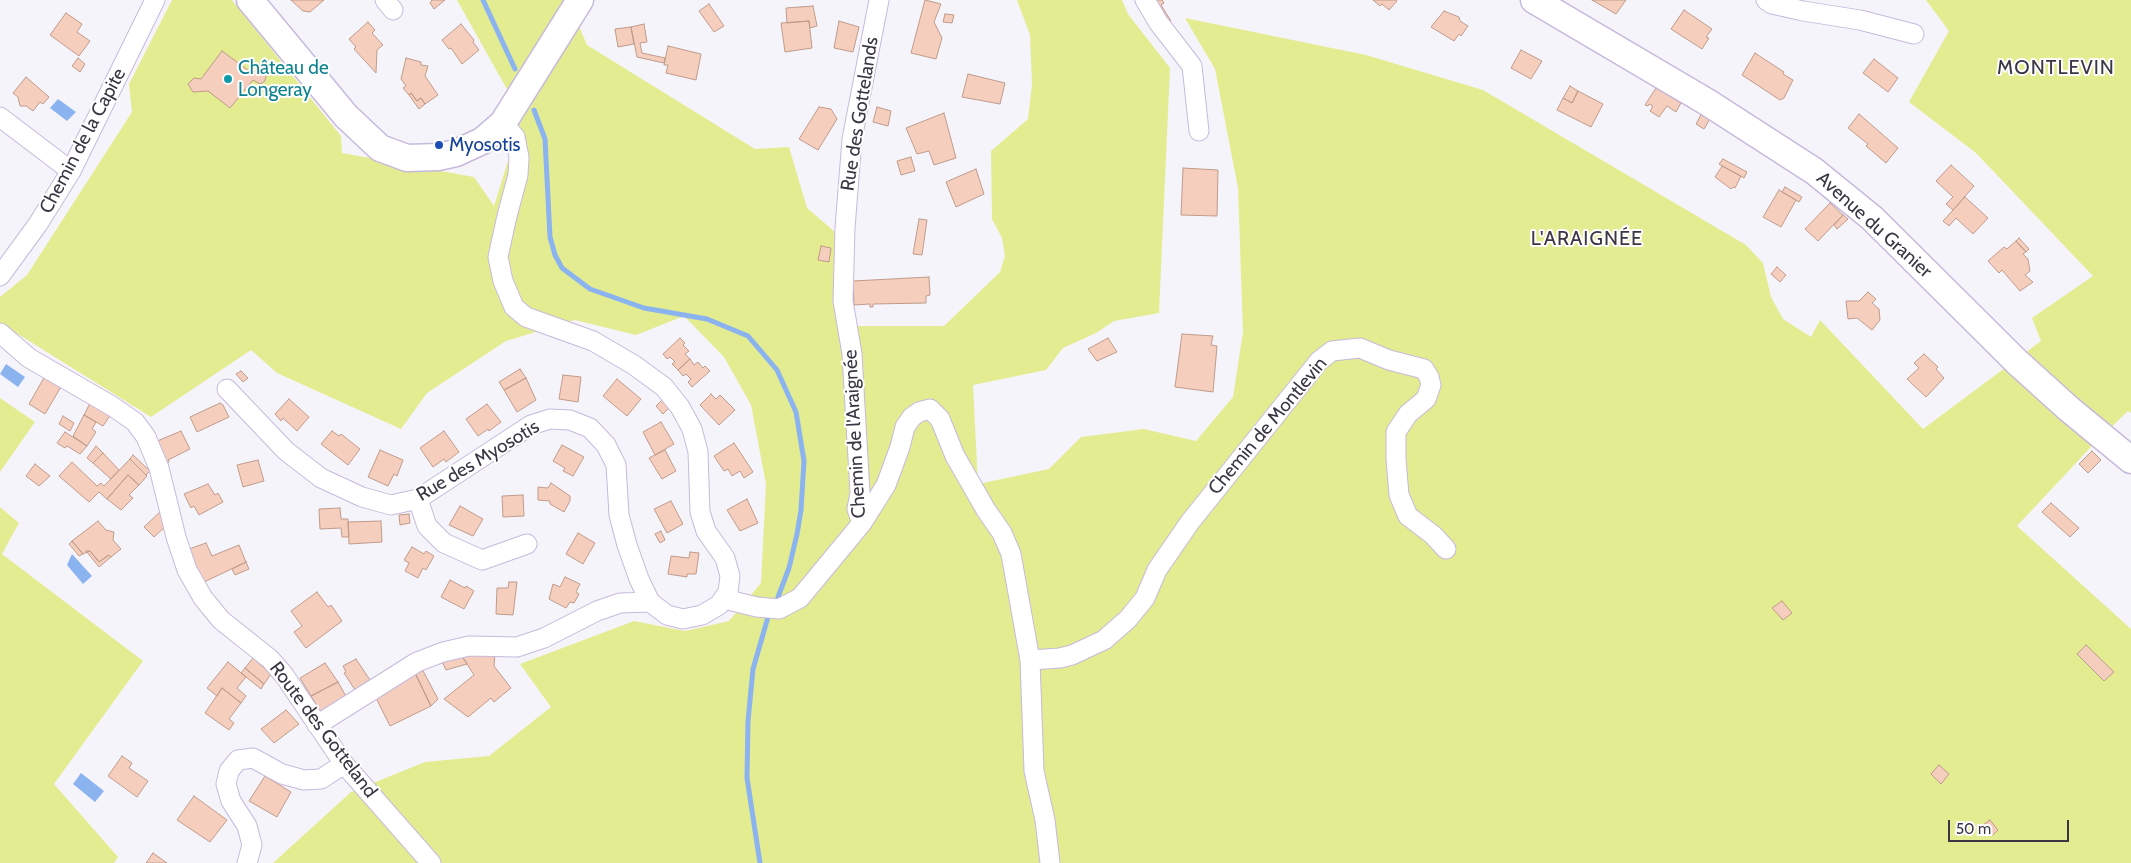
<!DOCTYPE html>
<html>
<head>
<meta charset="utf-8">
<style>
  body { margin:0 }
  #map { position:relative; width:2131px; height:863px; overflow:hidden; background:#f6f4fb; font-family:Cabin,sans-serif }
  canvas { display:block }
  .scale { position:absolute; left:1948px; top:820px; width:121px; height:22px; box-sizing:border-box; border:2px solid #3b3643; border-top:0; padding-left:6px; font-size:15px; line-height:18px; white-space:nowrap; color:#3b3643; -webkit-text-stroke:4px #fff; paint-order:stroke }
</style>
</head>
<body>
<div id="map">
<canvas width="2131" height="863"></canvas>
<div class="scale">50 m</div>
</div>
<script>
const context = document.querySelector('canvas').getContext('2d');
context.lineJoin = 'round';
function paint(path, color) { context.fillStyle = color; context.fill(path, 'evenodd'); }
const toPath = rows => new Path2D(rows.map(r => 'M' + r).join(''));
function stroke(path, color, width, dash) { context.strokeStyle = color; context.lineWidth = width; context.lineCap = dash ? 'butt' : 'round'; context.setLineDash(dash || []); context.stroke(path); }
function drawText(font, color, halo, rows, align = 'center') {
  context.font = font + ' Cabin,sans-serif'; context.lineWidth = 4; context.setLineDash([]); context.textBaseline = 'middle'; context.strokeStyle = halo; context.fillStyle = color; for (const [text, x, y, turn = 0] of rows) {
    context.save(); context.translate(x, y); context.rotate((+turn || 0) * Math.PI / 180); context.textAlign = isNaN(turn) ? turn : align; if (halo) context.strokeText(text, 0, 0); context.fillText(text, 0, 0); context.restore();
  }
}
paint(toPath([
  [172,0,232,0,341,136,342,153,474,177,494,206,522,116,457,0,568,0,587,45,755,149,789,147,807,208,835,232,834,285,848,326,944,326,1000,272,1005,256,1002,238,992,219,991,151,1028,119,1032,84,1030,35,1017,0,1122,0,1128,14,1170,68,1159,313,1114,321,1096,333,1063,348,1046,370,973,385,978,484,1049,469,1081,437,1144,429,1196,441,1233,397,1243,332,1238,188,1215,69,1185,18,1366,55,1483,90,1746,245,1763,263,1771,297,1783,319,1811,337,1820,320,1923,429,2041,341,2032,318,2093,276,1976,153,1909,102,1949,31,1926,0,2131,0,2131,413,2128,411,2090,448,2017,526,2131,629,2131,863,273,863,351,792,425,762,489,756,551,707,520,664,634,621,685,631,729,621,761,583,766,484,751,405,724,357,684,316,636,335,575,320,506,341,427,393,401,429,277,373,251,350,151,417,5,326,0,334,0,297,27,275,132,112,129,84],
  [0,398,35,422,0,472],
  [0,507,19,523,2,554,143,661,54,784,118,857,114,863,0,863]
]), '#e4ec91');
paint(toPath([
  [58,99,76,112,67,121,50,108],
  [6,364,25,377,18,387,0,374],
  [72,554,92,576,83,584,67,565],
  [81,773,104,791,95,802,73,784]
]), '#8ab3f0');
stroke(toPath([
  [483,0,515,69],
  [534,110,545,139,550,237,555,255,562,268,590,289,644,308,707,319,748,336,777,370,796,412,804,461,801,510,797,534,789,568,778,597],
  [760,863,747,778,748,721,753,669,768,617]
]), '#8ab3f0', 5);
const building = toPath([
  [291,0,324,0,310,12,303,11,291,0],
  [432,0,445,0,434,9,430,3,432,0],
  [925,0,941,4,934,22,942,38,936,59,911,53,925,0],
  [1146,0,1162,0,1164,3,1161,5,1171,21,1162,26,1146,0],
  [1373,0,1396,0,1397,1,1389,10,1382,4,1380,6,1373,0],
  [1592,0,1626,0,1616,14,1592,0],
  [709,4,724,26,714,32,699,11,709,4],
  [813,6,817,26,810,28,809,21,787,23,786,8,813,6],
  [1684,10,1712,29,1706,37,1709,38,1702,49,1671,29,1684,10],
  [1444,11,1459,17,1460,21,1468,26,1461,36,1459,34,1454,41,1431,27,1444,11],
  [66,13,82,24,77,32,90,41,79,56,50,35,66,13],
  [945,14,954,15,952,23,943,22,945,14],
  [809,21,812,48,785,52,781,23,809,21],
  [839,21,859,27,853,52,834,48,839,21],
  [368,22,375,30,372,33,383,45,377,50,376,73,354,49,356,47,349,39,368,22],
  [461,24,474,40,473,42,479,50,462,64,451,48,449,49,442,40,461,24],
  [644,24,647,42,640,43,642,53,665,58,664,63,637,57,631,27,644,24],
  [631,27,634,44,618,47,615,29,631,27],
  [668,46,701,54,696,80,666,73,668,65,664,65,668,46],
  [1521,50,1542,61,1531,79,1511,68,1521,50],
  [222,51,252,73,259,69,264,71,266,76,265,81,260,84,253,80,230,108,208,91,193,92,188,84,194,78,201,79,222,51],
  [1755,53,1784,72,1783,74,1793,80,1784,98,1780,100,1742,75,1755,53],
  [78,58,85,64,80,72,72,66,78,58],
  [406,58,421,62,421,65,428,66,425,76,438,95,425,104,421,98,417,101,411,93,409,95,403,88,406,86,401,79,406,58],
  [1874,59,1898,78,1888,92,1863,73,1874,59],
  [968,74,1005,83,1000,104,962,97,968,74],
  [26,77,49,97,43,104,40,102,33,111,26,106,20,106,18,97,13,93,26,77],
  [1570,86,1578,91,1572,103,1563,98,1570,86],
  [1656,88,1681,103,1676,112,1667,106,1659,117,1650,111,1653,106,1649,104,1648,106,1645,105,1656,88],
  [1578,91,1603,104,1591,127,1557,110,1563,98,1572,103,1578,91],
  [411,93,417,101,421,98,425,104,419,109,409,95,411,93],
  [819,107,831,109,837,119,818,150,799,139,819,107],
  [877,107,891,111,888,126,873,122,877,107],
  [1703,111,1711,117,1704,129,1696,124,1703,111],
  [944,113,956,158,934,165,929,151,917,154,906,128,944,113],
  [1859,114,1898,148,1886,163,1866,146,1868,144,1848,128,1859,114],
  [911,157,915,171,901,175,897,161,911,157],
  [1723,159,1747,172,1744,178,1719,164,1723,159],
  [1951,165,1974,186,1953,210,1946,204,1953,197,1936,181,1951,165],
  [1722,166,1741,176,1735,188,1733,187,1731,189,1715,177,1722,166],
  [1183,168,1218,170,1217,216,1181,215,1183,168],
  [976,169,984,194,956,207,946,182,976,169],
  [1785,187,1802,197,1799,202,1782,192,1785,187],
  [1779,190,1796,200,1781,227,1763,217,1779,190],
  [1965,197,1988,218,1973,234,1956,218,1949,226,1943,221,1965,197],
  [1830,203,1843,215,1818,241,1805,229,1830,203],
  [1843,215,1848,219,1837,229,1834,225,1843,215],
  [919,219,927,220,922,255,913,254,919,219],
  [2019,238,2029,249,2026,252,2016,241,2019,238],
  [2016,241,2026,252,2023,254,2028,259,2030,271,2025,275,2033,282,2020,291,2002,270,1999,273,1988,261,2004,247,2007,249,2016,241],
  [821,246,831,248,829,262,818,260,821,246],
  [1777,267,1786,275,1780,282,1771,274,1777,267],
  [929,277,930,295,926,296,926,303,873,304,873,307,870,307,870,304,854,305,853,281,929,277],
  [1868,292,1876,299,1872,303,1879,309,1880,320,1872,330,1857,318,1848,319,1846,301,1859,301,1868,292],
  [1182,334,1213,336,1211,345,1217,346,1213,392,1175,387,1182,334],
  [680,338,685,343,683,345,689,351,685,354,690,359,678,370,672,364,675,362,670,357,667,359,663,354,680,338],
  [1108,338,1117,352,1097,361,1088,349,1108,338],
  [1924,354,1938,367,1936,369,1944,378,1926,397,1907,379,1919,368,1914,363,1924,354],
  [690,359,694,365,698,362,703,368,705,366,710,371,692,387,688,382,691,379,686,374,683,376,678,370,690,359],
  [520,369,526,378,504,390,499,382,520,369],
  [241,371,248,378,243,382,236,374,241,371],
  [563,375,581,377,578,402,559,399,563,375],
  [45,376,62,385,45,414,29,404,45,376],
  [526,378,536,400,517,412,504,390,526,378],
  [617,379,641,399,627,416,603,396,617,379],
  [711,394,716,399,720,395,735,410,719,425,700,405,711,394],
  [289,399,309,417,297,431,283,418,281,421,275,414,289,399],
  [662,400,669,408,663,414,656,406,662,400],
  [90,403,111,414,103,426,84,415,90,403],
  [220,403,223,405,229,417,197,432,190,417,220,403],
  [487,404,501,422,489,431,488,429,478,436,466,419,487,404],
  [84,415,96,422,92,429,96,432,87,446,73,436,84,415],
  [63,416,74,423,70,431,59,424,63,416],
  [661,422,674,444,655,455,643,432,661,422],
  [181,431,190,449,168,460,169,462,165,464,155,442,181,431],
  [332,431,339,436,341,434,360,449,348,465,321,444,332,431],
  [444,431,459,452,446,462,444,459,433,467,420,448,444,431],
  [65,432,87,446,80,454,67,446,65,448,57,443,65,432],
  [734,443,753,472,744,478,740,471,732,476,728,469,724,471,714,456,734,443],
  [562,445,584,457,573,476,563,471,565,468,553,461,562,445],
  [96,446,103,453,93,463,87,458,96,446],
  [380,450,403,460,397,476,394,474,388,486,368,477,380,450],
  [665,450,676,471,662,479,649,458,665,450],
  [2092,451,2101,460,2088,473,2079,464,2092,451],
  [103,453,119,470,111,479,93,463,103,453],
  [133,455,150,471,146,475,130,459,133,455],
  [130,459,147,476,139,485,128,475,107,499,99,492,89,502,59,476,72,462,97,486,101,483,104,486,130,459],
  [258,460,264,481,243,487,237,465,258,460],
  [35,464,50,476,39,486,26,476,35,464],
  [128,475,139,485,129,495,133,498,121,510,107,499,128,475],
  [551,483,570,496,570,501,564,512,550,504,550,501,538,500,538,487,548,488,551,483],
  [208,484,215,495,218,493,223,502,199,515,194,506,191,508,184,494,208,484],
  [523,495,524,516,503,517,502,496,523,495],
  [747,499,758,523,740,531,727,510,747,499],
  [671,501,683,524,667,533,654,509,671,501],
  [2051,503,2079,528,2070,537,2042,512,2051,503],
  [460,506,483,519,473,536,449,525,460,506],
  [340,508,341,519,348,519,349,537,342,537,341,528,320,529,319,509,340,508],
  [162,510,166,526,154,537,144,527,162,510],
  [409,514,410,523,400,525,399,515,409,514],
  [98,521,106,530,114,532,113,540,121,549,111,557,109,555,99,562,90,551,83,554,72,541,98,521],
  [381,521,382,542,349,544,348,522,381,521],
  [661,531,665,540,660,543,655,534,661,531],
  [578,533,595,543,583,564,566,554,578,533],
  [72,541,83,554,79,556,69,544,72,541],
  [206,543,212,556,239,545,246,562,202,583,193,564,195,564,189,549,206,543],
  [412,547,424,554,426,551,434,556,426,570,423,568,418,578,405,571,409,563,404,560,412,547],
  [86,551,90,551,99,562,109,555,111,557,99,567,86,551],
  [690,552,699,553,696,574,687,574,687,577,668,574,671,556,689,558,690,552],
  [246,562,249,569,235,575,232,569,246,562],
  [565,577,580,584,576,592,579,594,574,603,570,602,566,608,549,599,553,584,560,587,565,577],
  [450,580,465,588,466,586,474,591,464,609,441,597,450,580],
  [509,582,517,582,513,615,496,614,497,588,508,588,509,582],
  [317,592,328,607,331,605,342,621,306,648,294,632,302,626,291,611,317,592],
  [1782,601,1792,613,1783,620,1772,608,1782,601],
  [2086,645,2114,672,2104,681,2077,654,2086,645],
  [460,653,495,654,494,666,511,688,494,702,491,698,468,717,444,699,474,675,460,653],
  [460,653,467,664,446,670,441,659,460,653],
  [253,658,271,674,264,684,245,668,253,658],
  [356,659,372,683,357,693,344,673,346,672,343,666,356,659],
  [228,662,246,677,237,688,246,696,241,703,222,688,217,696,207,688,228,662],
  [325,663,338,682,311,696,300,678,325,663],
  [245,668,264,684,261,689,241,673,245,668],
  [422,669,438,699,431,706,415,673,422,669],
  [415,673,431,706,390,726,375,696,415,673],
  [338,682,348,700,323,715,311,696,338,682],
  [222,688,241,703,229,719,234,723,229,730,205,713,222,688],
  [286,710,299,724,274,743,261,729,286,710],
  [122,756,132,763,129,768,148,781,137,797,108,776,122,756],
  [1939,765,1949,774,1941,784,1931,774,1939,765],
  [265,776,291,792,277,817,249,801,265,776],
  [194,796,227,820,210,842,177,820,194,796],
  [1990,820,1998,830,1992,836,1983,825,1990,820],
  [153,853,167,863,146,863,153,853]
]);
paint(building, '#f5cebd');
stroke(building, '#bf9b8b', 1);
const minor = toPath([
  [385,0,393,10],
  [1145,0,1158,22,1192,66,1199,131],
  [1766,0,1772,4,1803,11,1860,20,1914,34],
  [0,117,71,171],
  [0,276,38,224,71,171,155,0],
  [0,333,29,358,112,406,135,422,146,437,159,468,176,537,187,570,203,598,221,620,270,659,284,675,344,764,431,863],
  [227,389,286,451,321,478,362,497,391,505,418,499,531,425,550,419,570,420,590,428,606,445,616,465,619,515,627,545,639,579,650,602,667,615,683,619,702,615,719,605,728,592,730,576,725,558,706,531,700,512,698,452,692,429,680,407,664,387,634,365,593,341,526,317,514,307,503,281,498,257,507,216,518,175,519,157,515,137,503,123],
  [418,499,427,526,444,543,482,560,527,544],
  [862,523,886,485,900,447,905,427,912,417,919,412,930,409,940,419,955,456,986,510,1002,533,1011,554,1030,660,1034,771,1045,820,1050,863],
  [724,599,757,607,779,609,800,598,862,523,857,509,860,493,852,354,843,301,845,228,852,139,879,0],
  [1030,660,1060,658,1072,655,1104,640,1128,619,1145,598,1157,570,1190,522,1319,361,1332,351,1360,348,1389,360,1424,369,1429,377,1431,385,1426,399,1408,414,1396,432,1396,459,1399,495,1408,516,1433,535,1446,549],
  [317,725,417,662,443,652,469,646,517,647,544,638,597,611,620,603,650,602],
  [247,863,252,845,247,826,231,801,226,784,229,771,238,760,253,758,282,774,304,780,321,779,344,764]
]);
const secondary = toPath([
  [250,0,346,116,380,148,407,158,438,157,456,153,482,141,503,123,580,0],
  [1534,0,1707,102,1814,171,1872,218,2017,362,2069,409,2131,460]
]);
stroke(minor, '#c7b9db', 21);
stroke(secondary, '#c7b9db', 29);
stroke(minor, '#fff', 19);
stroke(secondary, '#fff', 26);
for (const [x, y, r, color] of [
  [228,79,5,"#0f9aa8"],
  [439,145,5,"#1a4fb4"]
]) { const dot = new Path2D(); dot.arc(x, y, r, 0, 2 * Math.PI); context.fillStyle = color; context.fill(dot); stroke(dot, '#fff', 2); }
drawText('19px', '#0d838f', '#fff', [
  ["Château de",238,68],
  ["Longeray",238,90]
], 'left');
drawText('19px', '#3b3643', '#fff', [
  ["Rue des Gottelands",860,114,-81],
  ["Chemin de la Capite",83,141,-62],
  ["Avenue du Granier",1874,225,42],
  ["Chemin de Montlevin",1268,426,-50],
  ["Chemin de l'Araignée",855,434,-93],
  ["Rue des Myosotis",478,461,-31],
  ["Route des Gotteland",323,730,53]
]);
drawText('19px', '#164399', '#fff', [
  ["Myosotis",449,145]
], 'left');
context.letterSpacing = '1px';
drawText('20px', '#3b3643', '#fff', [
  ["MONTLEVIN",2056,68],
  ["L'ARAIGNÉE",1587,239]
]);
context.letterSpacing = '0px';
</script>
</body>
</html>
